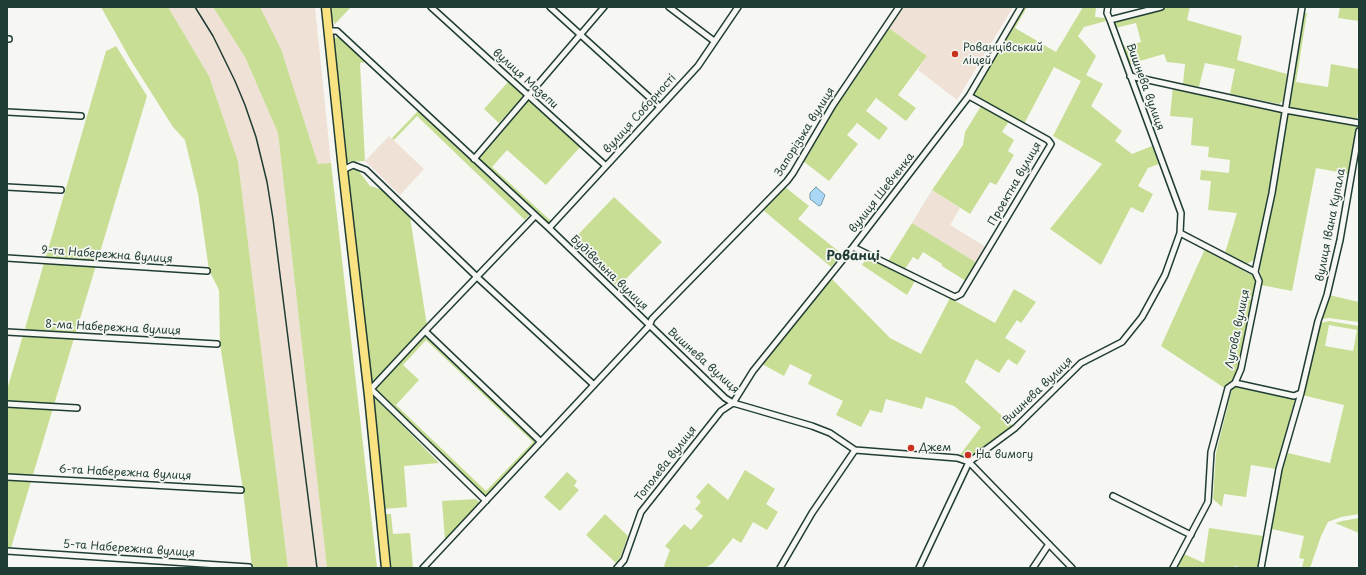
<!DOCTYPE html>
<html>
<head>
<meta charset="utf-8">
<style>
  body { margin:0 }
  #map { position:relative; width:1366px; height:575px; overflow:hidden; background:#f6f6f2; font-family:"Playpen Sans",sans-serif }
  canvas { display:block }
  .frame { position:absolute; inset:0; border:8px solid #1f3d34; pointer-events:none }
</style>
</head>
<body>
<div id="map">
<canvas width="1366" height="575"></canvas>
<div class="frame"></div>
</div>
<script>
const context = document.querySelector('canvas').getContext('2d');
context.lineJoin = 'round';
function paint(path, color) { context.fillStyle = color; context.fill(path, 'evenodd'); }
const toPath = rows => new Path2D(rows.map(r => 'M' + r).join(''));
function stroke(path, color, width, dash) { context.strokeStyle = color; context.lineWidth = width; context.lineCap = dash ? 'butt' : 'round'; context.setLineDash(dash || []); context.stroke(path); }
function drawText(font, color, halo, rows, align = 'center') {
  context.font = font + ' "Playpen Sans",sans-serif'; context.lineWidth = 3.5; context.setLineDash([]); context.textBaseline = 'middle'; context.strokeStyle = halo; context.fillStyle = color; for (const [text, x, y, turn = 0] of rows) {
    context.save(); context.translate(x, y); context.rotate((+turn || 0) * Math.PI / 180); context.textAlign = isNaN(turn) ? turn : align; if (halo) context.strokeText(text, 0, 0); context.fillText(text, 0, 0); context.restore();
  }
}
paint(toPath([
  [168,7,213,7,245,57,278,133,327,568,288,568,238,161,209,76],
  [260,7,315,7,331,163,318,165,281,49],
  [903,7,1013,7,957,100,918,70,927,56,889,28],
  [389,136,424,169,400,195,365,161],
  [932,190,960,208,950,225,986,247,977,263,912,223]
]), '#efe1d5');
paint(toPath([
  [101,7,168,7,209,76,238,161,288,568,252,568,243,490,220,344,219,290,209,270,198,194,185,140,173,127,130,59],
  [213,7,260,7,281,49,318,164,331,163,377,568,327,568,278,133,245,57],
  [330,7,351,7,335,24,332,18],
  [1024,7,1027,7,1015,28,1056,52,1083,7,1096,7,1095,17,1105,18,1106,21,1084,27,1078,36,1096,56,1086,75,1103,84,1091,106,1122,131,1115,141,1132,154,1152,146,1159,164,1148,168,1138,186,1153,194,1143,213,1131,207,1101,265,1050,229,1102,164,1053,136,1081,81,1054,67,1024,124,973,94],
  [1169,7,1190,7,1187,20,1242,36,1237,60,1287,74,1283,101,1279,104,1230,94,1235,69,1205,63,1199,87,1183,84,1185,64,1167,62,1164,54,1129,64,1123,47,1141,42,1136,23,1115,28,1113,21],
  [1340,7,1359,7,1359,21,1338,18],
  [1303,12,1307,13,1296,82,1328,87,1331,64,1359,69,1359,106,1357,119,1289,109],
  [889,28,927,56,898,95,916,108,906,121,876,98,866,111,888,128,879,140,857,123,847,135,858,144,829,181,803,161,835,106],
  [338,37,341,38,366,62,360,63,365,161,346,162,333,51,335,51,334,38],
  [116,46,147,96,7,561,7,390,106,51],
  [508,82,524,96,499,123,484,109],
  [1173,87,1282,112,1270,192,1254,260,1247,264,1225,253,1237,213,1208,210,1211,181,1200,180,1201,170,1229,173,1230,160,1208,157,1209,147,1191,145,1193,118,1170,116],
  [528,100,580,147,546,185,507,150,492,167,551,221,548,224,477,159],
  [981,106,1009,121,1002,132,1014,140,1008,151,1014,155,996,185,990,182,970,214,932,190,963,145,965,132],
  [418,111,529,215,525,220,417,116,394,140,392,138],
  [1287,113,1358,125,1349,174,1316,168,1292,291,1261,285,1262,281,1259,267,1275,193],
  [351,168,357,169,370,186,383,190,410,217,427,326,370,388,348,171],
  [785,187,809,206,798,219,842,254,831,267,763,210],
  [614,197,662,242,618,287,571,242],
  [912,223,977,263,966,281,942,266,942,264,923,252,918,260,913,257,905,269,888,261],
  [1205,249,1253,276,1257,281,1239,369,1233,381,1227,385,1226,389,1161,346],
  [867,257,915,281,907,295,862,265],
  [831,278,890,338,921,354,950,298,995,323,1014,289,1036,302,1021,323,1017,320,1005,338,1026,351,1017,365,1008,359,999,373,976,359,965,382,1013,426,971,456,971,453,965,453,965,456,960,455,981,427,954,406,926,397,922,409,886,399,882,413,870,410,861,427,836,415,843,401,808,384,812,375,790,364,784,376,762,364],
  [1329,295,1359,302,1358,322,1329,318,1321,319],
  [1329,321,1359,326,1359,514,1341,517,1328,522,1321,536,1310,568,1302,568,1304,559,1299,558,1304,536,1271,529,1282,470,1288,453,1330,463,1344,405,1302,395,1320,323],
  [1329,325,1357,330,1353,351,1325,346],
  [425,333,538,442,486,497,374,389],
  [426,340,533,442,486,491,396,405,419,380,403,365],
  [1236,386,1295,399,1276,469,1251,465,1246,497,1224,494,1222,507,1213,499,1216,453,1232,389],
  [374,396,439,463,404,466,407,507,384,509,371,397],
  [745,470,775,489,766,504,778,512,767,530,753,522,741,543,733,538,713,563,705,568,666,568,664,566,670,550,665,546,684,524,691,530,703,516,695,509,701,502,696,497,708,483,728,500],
  [567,472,577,481,574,486,579,490,560,511,544,497],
  [476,499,480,503,445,540,442,501],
  [384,514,391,514,393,534,410,533,413,568,390,568],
  [605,514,628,536,620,558,616,563,586,535],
  [1359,518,1359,533,1335,523,1342,521],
  [1209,528,1263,536,1258,568,1243,568,1235,566,1235,568,1177,568,1184,554,1204,563]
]), '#c8de94');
const water = toPath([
  [816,187,825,195,821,205,819,206,810,199,810,193,816,187]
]);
paint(water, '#aad7f6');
stroke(water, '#7299a8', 1);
const street = toPath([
  [431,7,606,166],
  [550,7,660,107],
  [669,7,714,41],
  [1110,20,1161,7],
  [328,31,337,31,549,228,725,398,733,403,747,407,812,426,830,433,855,450,957,458,969,462,1072,568],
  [7,39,9,39],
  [1130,76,1285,110,1359,123],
  [7,112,81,116],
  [474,159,604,7],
  [343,170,353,165,366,170,477,277,594,385],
  [7,187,61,190],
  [549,228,698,66,738,7],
  [853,247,955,297,961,294,1051,144,1048,140,969,96],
  [7,258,207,271],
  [1255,272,1272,193,1302,7],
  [425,331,541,442],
  [7,332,217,344],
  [1235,383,1294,396,1301,393,1318,321,1327,295,1340,240,1359,131],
  [371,389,486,501],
  [370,393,371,389,425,331,535,216],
  [7,404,77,408],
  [7,477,241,490],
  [1113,496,1191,535],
  [7,551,249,567],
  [423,568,649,326,652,319,787,181,793,173,833,105,899,7],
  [617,568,624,560,641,512,721,411,733,403,753,371,853,247,969,96,1021,7],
  [780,568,812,513,855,450],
  [919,568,969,462,1015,428,1081,363,1122,342,1142,317,1165,275,1180,233,1181,213,1110,20,1107,13,1108,7],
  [1033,568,1049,544],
  [1173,568,1208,502,1211,452,1228,388,1235,383,1241,369,1259,281,1255,272,1180,233],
  [1261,568,1279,469,1301,393]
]);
const primary = toPath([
  [326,7,343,170,369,396,386,568]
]);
stroke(street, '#1f3d34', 8);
stroke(primary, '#1f3d34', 11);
stroke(street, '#f6f6f2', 5);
stroke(primary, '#f8e281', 8);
stroke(toPath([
  [195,7,213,36,235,81,245,105,256,137,267,182,273,219,317,568]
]), '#1f3d34', 1.5);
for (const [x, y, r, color] of [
  [955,54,4,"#c8321e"],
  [911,448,4,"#c8321e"],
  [968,455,4,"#c8321e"]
]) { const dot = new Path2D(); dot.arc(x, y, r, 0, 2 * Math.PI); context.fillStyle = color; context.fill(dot); stroke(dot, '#f6f6f2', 1.5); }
drawText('11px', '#1f3d34', '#f6f6f2', [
  ["Рованцівський",963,48],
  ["ліцей",963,61],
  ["Джем",919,448],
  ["На вимогу",976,455]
], 'left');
drawText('11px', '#1f3d34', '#f6f6f2', [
  ["вулиця Мазепи",525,79,42],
  ["Вишнева вулиця",1145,87,70],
  ["вулиця Соборності",640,114,-48],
  ["Запорізька вулиця",805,132,-58],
  ["Проектна вулиця",1015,184,-60],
  ["вулиця Шевченка",882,193,-52],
  ["вулиця Івана Купала",1331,225,-79],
  ["9-та Набережна вулиця",107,255,4],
  ["Будівельна вулиця",609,273,44],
  ["8-ма Набережна вулиця",113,328,3],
  ["Лугова вулиця",1238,329,-78],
  ["Вишнева вулиця",703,361,42],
  ["Вишнева вулиця",1038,391,-44],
  ["Тополева вулиця",666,464,-52],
  ["6-та Набережна вулиця",125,473,3],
  ["5-та Набережна вулиця",129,549,4]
]);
drawText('bold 13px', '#1f3d34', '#f6f6f2', [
  ["Рованці",853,256]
]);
</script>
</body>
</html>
